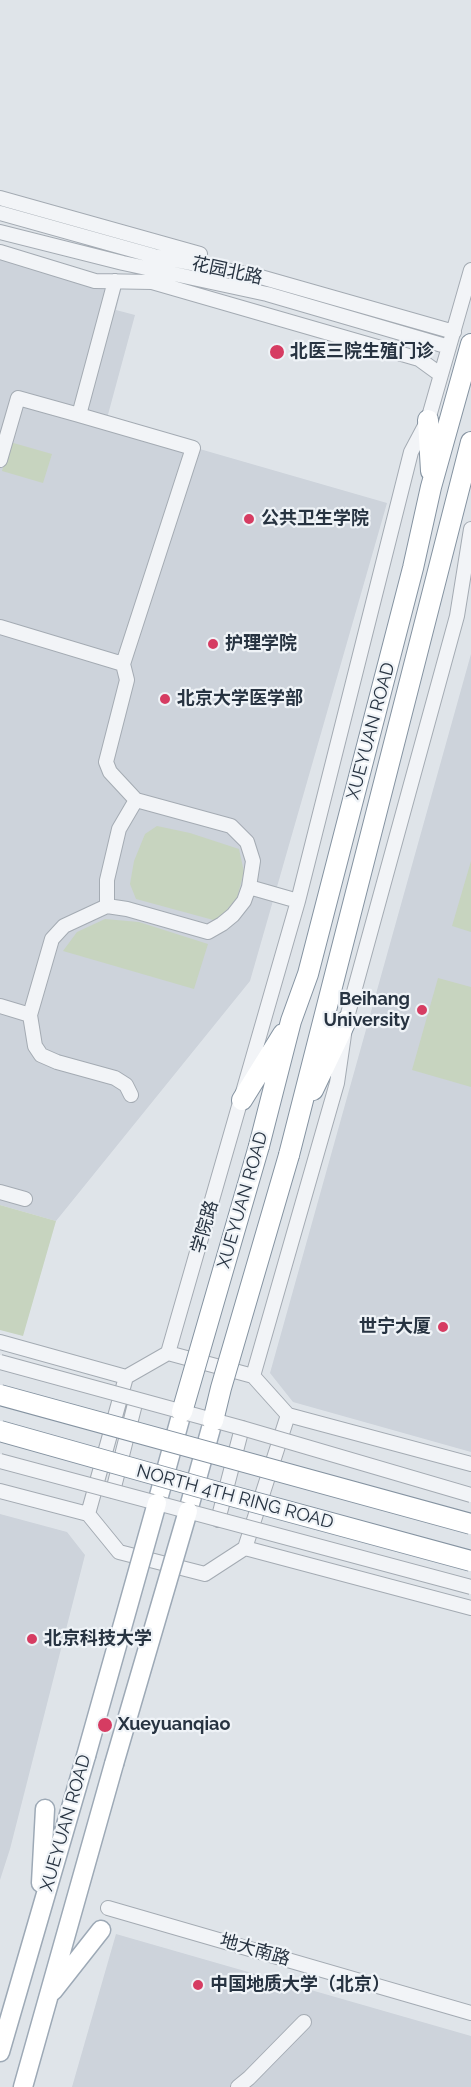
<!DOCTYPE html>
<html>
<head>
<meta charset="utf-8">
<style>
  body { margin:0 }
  canvas { display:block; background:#dfe4e9 }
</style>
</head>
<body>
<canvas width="471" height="2087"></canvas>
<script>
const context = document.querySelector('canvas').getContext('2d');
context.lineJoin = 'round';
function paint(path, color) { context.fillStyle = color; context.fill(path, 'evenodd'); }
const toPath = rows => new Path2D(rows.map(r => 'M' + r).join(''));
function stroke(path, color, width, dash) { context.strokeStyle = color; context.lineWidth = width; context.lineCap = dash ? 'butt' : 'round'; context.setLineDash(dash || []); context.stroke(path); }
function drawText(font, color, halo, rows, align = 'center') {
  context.font = font + ' Raleway,"Noto Sans SC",sans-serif'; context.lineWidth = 4.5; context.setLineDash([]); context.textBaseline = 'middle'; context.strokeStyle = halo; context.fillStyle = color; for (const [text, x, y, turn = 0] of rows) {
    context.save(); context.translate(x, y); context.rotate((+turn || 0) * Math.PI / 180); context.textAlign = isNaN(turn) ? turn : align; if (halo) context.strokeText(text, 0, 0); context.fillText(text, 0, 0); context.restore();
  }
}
paint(toPath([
  [0,256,121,290,116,310,135,315,106,422,387,503,250,981,56,1221,0,1205],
  [471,654,471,1452,293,1402,270,1373],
  [0,1514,67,1532,85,1555,10,1849,0,1880],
  [116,1934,471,2036,471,2087,72,2087]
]), '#cdd3db');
paint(toPath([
  [10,442,52,454,43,483,2,471],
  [157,826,190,833,239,849,244,872,237,898,217,921,136,899,130,884,134,861,145,834],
  [471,861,471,932,452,926],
  [105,919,139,922,208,944,194,989,63,951,77,932],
  [438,978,471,987,471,1087,412,1070],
  [0,1205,56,1221,23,1336,0,1330]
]), '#c7d4bf');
const minor = toPath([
  [0,198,200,254],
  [0,213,154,256,257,276,454,332],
  [0,232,123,263,267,294,449,347],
  [0,252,95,281,152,282,419,359,441,375],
  [115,281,79,415,193,448,123,664],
  [0,460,18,398,79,415],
  [0,627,123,664,127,680,106,762,110,772,136,800,231,826,247,842,253,861,249,887,244,901,233,915,222,924,208,932,127,909,107,906,64,926,52,939,30,1015,0,1006],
  [249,887,298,901],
  [107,906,107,880,119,829,136,800],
  [30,1015,35,1046,41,1055,57,1062,115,1078,126,1085,131,1095],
  [0,1192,25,1199],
  [0,1342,126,1377,168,1353,253,1376,288,1415,471,1464],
  [168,1353,298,901,411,452,428,420,471,270],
  [253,1376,337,1083,346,1021,457,616,471,529],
  [0,1491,88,1514,119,1552,205,1574,245,1548,471,1608],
  [113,1491,136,1400],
  [88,1514,126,1377],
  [218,1520,242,1428],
  [245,1548,288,1415],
  [108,1908,471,2013],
  [238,2087,249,2078,304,2022]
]);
const major = toPath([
  [157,1503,182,1412],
  [188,1511,213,1421],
  [41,1883,45,1809],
  [53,1991,101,1930],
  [0,2052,86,1756],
  [23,2087,114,1764]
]);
const highway = toPath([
  [428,420,431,471],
  [313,1090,346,1021],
  [242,1100,283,1034],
  [259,1146,291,1021,308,974,413,568,431,487,471,344],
  [289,1155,471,442]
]);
stroke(minor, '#a4abb3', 16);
stroke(major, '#9da9b6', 21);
stroke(highway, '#8593a1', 22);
stroke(minor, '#f2f4f7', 14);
stroke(major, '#fff', 18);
stroke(highway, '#fff', 20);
const minorBridge = toPath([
  [0,1362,242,1428,471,1495],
  [0,1461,471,1587]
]);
const majorBridge = toPath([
  [86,1756,157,1503],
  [114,1764,188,1511]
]);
const highwayBridge = toPath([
  [0,1395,471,1524],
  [182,1412,259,1146],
  [213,1421,221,1388,289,1155],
  [0,1431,217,1492,471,1561]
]);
stroke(minorBridge, '#a4abb3', 16, []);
stroke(majorBridge, '#9da9b6', 21, []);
stroke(highwayBridge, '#8593a1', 22, []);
stroke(minorBridge, '#f2f4f7', 14);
stroke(majorBridge, '#fff', 18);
stroke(highwayBridge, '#fff', 20);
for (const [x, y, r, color] of [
  [277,352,8,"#d63c62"],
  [249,519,6,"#d63c62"],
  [213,644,6,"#d63c62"],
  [165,699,6,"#d63c62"],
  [422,1010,6,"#d63c62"],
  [443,1327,6,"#d63c62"],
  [32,1639,6,"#d63c62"],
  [105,1725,8,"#d63c62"],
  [198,1985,6,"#d63c62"]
]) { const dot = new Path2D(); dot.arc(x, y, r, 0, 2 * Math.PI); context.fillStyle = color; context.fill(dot); stroke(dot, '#eff3f7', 2); }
drawText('18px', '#273341', '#eff3f7', [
  ["花园北路",227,271,12],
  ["XUEYUAN ROAD",371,731,-75],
  ["XUEYUAN ROAD",243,1200,-74],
  ["学院路",205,1227,-74],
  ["NORTH 4TH RING ROAD",235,1497,15],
  ["XUEYUAN ROAD",66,1823,-74],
  ["地大南路",255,1950,16]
]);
drawText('bold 18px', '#273341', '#eff3f7', [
  ["北医三院生殖门诊",290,352],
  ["公共卫生学院",261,519],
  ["护理学院",225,644],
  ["北京大学医学部",177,699],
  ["Beihang",410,1000,"right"],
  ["University",410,1021,"right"],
  ["世宁大厦",431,1327,"right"],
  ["北京科技大学",44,1639],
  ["Xueyuanqiao",118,1725],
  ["中国地质大学（北京）",210,1985]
], 'left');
</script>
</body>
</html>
